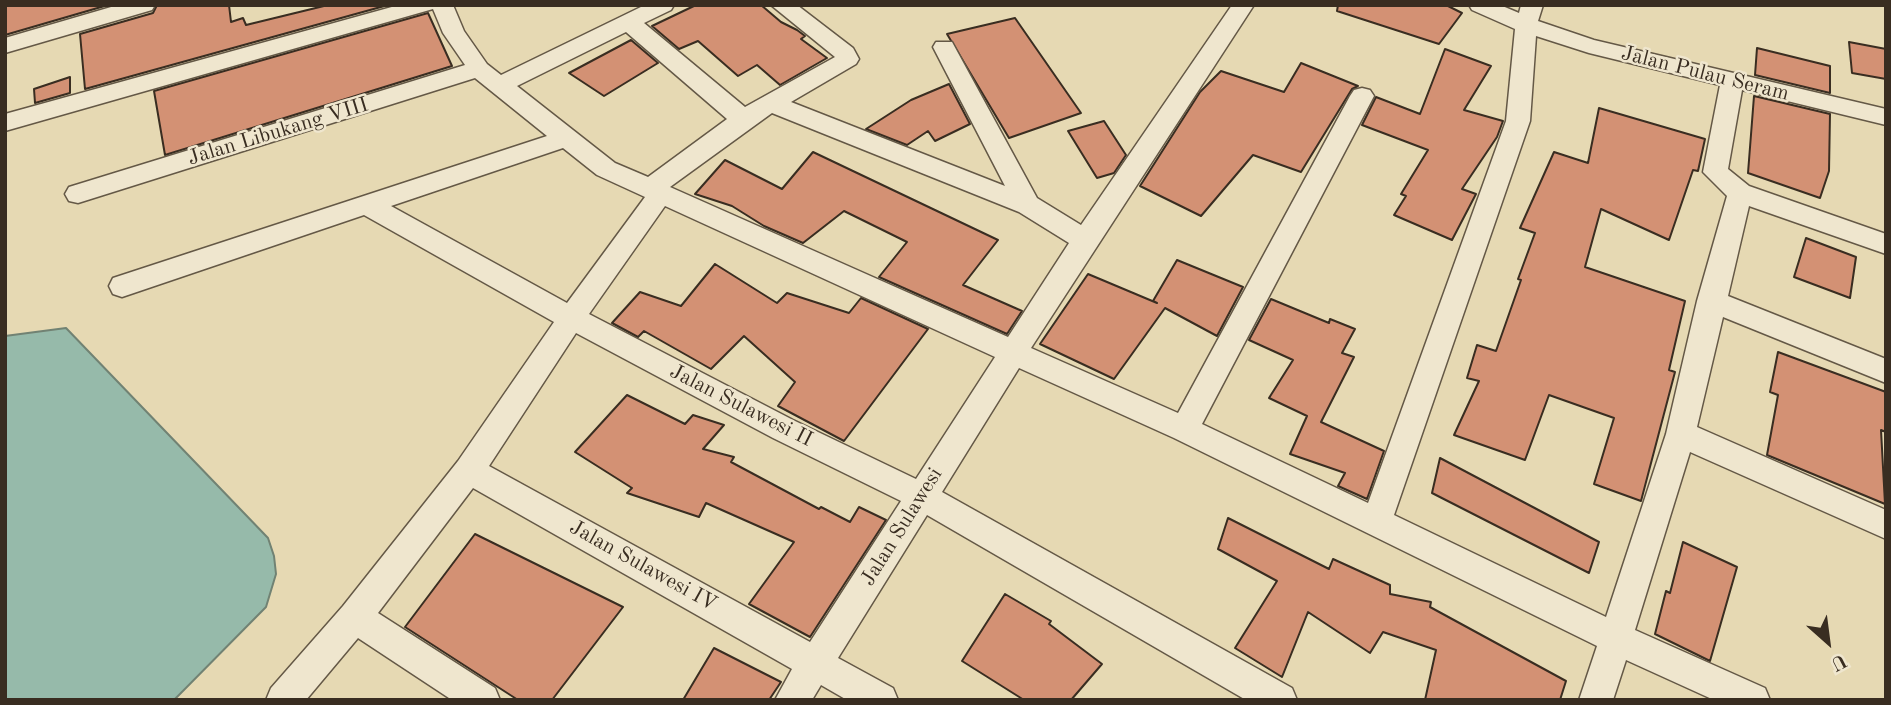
<!DOCTYPE html>
<html>
<head>
<meta charset="utf-8">
<style>
  body { margin:0 }
  #map { position:relative; width:1891px; height:705px; overflow:hidden; background:#e6d9b3; font-family:"Old Standard TT",serif }
  canvas { display:block }
  .frame { position:absolute; inset:0; border:7px solid #392d21; pointer-events:none }
  .north { position:absolute; left:1793px; top:607px; width:70px; height:70px; -webkit-text-stroke:5px #efe6ce; paint-order:stroke; rotate:152deg; font-size:19px; font-weight:700; line-height:28px; text-align:center; color:#392d21 }
  .north::after { content:''; display:block; margin:auto; width:24px; height:32px; background:#392d21; clip-path:polygon(50% 0,100% 100%,50% 72%,0 100%) }
</style>
</head>
<body>
<div id="map">
<canvas width="1891" height="705"></canvas>
<div class="frame"></div>
<div class="north">U</div>
</div>
<script>
const context = document.querySelector('canvas').getContext('2d');
context.lineJoin = 'round';
function paint(path, color) { context.fillStyle = color; context.fill(path, 'evenodd'); }
const toPath = rows => new Path2D(rows.map(r => 'M' + r).join(''));
function stroke(path, color, width, dash) { context.strokeStyle = color; context.lineWidth = width; context.lineCap = dash ? 'butt' : 'round'; context.setLineDash(dash || []); context.stroke(path); }
function drawText(font, color, halo, rows, align = 'center') {
  context.font = font + ' "Old Standard TT",serif'; context.lineWidth = 5; context.setLineDash([]); context.textBaseline = 'middle'; context.strokeStyle = halo; context.fillStyle = color; for (const [text, x, y, turn = 0] of rows) {
    context.save(); context.translate(x, y); context.rotate((+turn || 0) * Math.PI / 180); context.textAlign = isNaN(turn) ? turn : align; if (halo) context.strokeText(text, 0, 0); context.fillText(text, 0, 0); context.restore();
  }
}
const water = toPath([
  [66,328,268,538,274,556,276,574,266,607,174,700,5,700,5,336,66,328]
]);
paint(water, '#96baaa');
stroke(water, '#718273', 2);
const building = toPath([
  [5,5,108,5,5,35,5,5],
  [157,5,229,5,231,22,243,18,246,25,328,5,388,5,85,89,80,34,153,13,157,5],
  [696,5,761,5,781,22,797,30,805,36,801,39,827,58,780,85,757,65,738,76,698,41,679,49,652,26,696,5],
  [1338,5,1446,5,1462,13,1439,44,1337,11,1338,5],
  [428,13,452,66,165,155,154,91,428,13],
  [1015,18,1081,113,1009,138,947,34,1015,18],
  [631,40,658,63,604,96,569,73,631,40],
  [1849,42,1886,49,1886,79,1852,73,1849,42],
  [1757,48,1830,66,1830,93,1755,75,1757,48],
  [1445,49,1491,66,1464,110,1503,121,1497,137,1462,189,1476,194,1452,240,1394,215,1406,196,1401,194,1428,150,1362,125,1376,97,1420,114,1445,49],
  [1301,63,1358,86,1352,89,1301,172,1253,155,1201,216,1140,186,1200,92,1221,71,1284,92,1301,63],
  [70,77,70,93,35,103,34,89,70,77],
  [949,84,970,124,935,141,928,131,907,145,866,129,911,100,949,84],
  [1754,96,1830,114,1829,171,1820,198,1748,173,1754,96],
  [1599,108,1705,139,1698,171,1693,170,1669,240,1601,209,1585,267,1685,301,1669,370,1675,372,1641,501,1594,484,1614,418,1549,395,1525,460,1454,435,1479,381,1467,378,1477,345,1496,351,1521,280,1518,279,1535,233,1520,228,1554,152,1588,163,1599,108],
  [1104,121,1126,155,1114,173,1097,178,1068,131,1104,121],
  [813,152,998,240,963,285,1022,311,1007,334,879,277,907,242,844,211,803,243,764,226,732,206,695,194,725,160,782,189,813,152],
  [1806,238,1856,257,1850,298,1794,277,1806,238],
  [1177,260,1243,287,1217,336,1165,308,1114,379,1040,344,1088,274,1157,303,1153,301,1177,260],
  [715,264,777,303,787,293,849,313,861,298,928,329,844,441,778,406,795,382,744,336,711,369,644,331,638,337,612,323,640,292,681,306,715,264],
  [1271,299,1329,323,1330,319,1355,329,1342,353,1354,357,1321,422,1384,451,1367,499,1338,486,1345,473,1290,454,1307,416,1269,398,1293,360,1249,340,1271,299],
  [1778,352,1886,392,1886,432,1881,430,1885,504,1767,455,1778,395,1770,392,1778,352],
  [627,395,685,424,693,415,724,425,703,449,734,457,731,462,819,509,821,507,850,522,859,507,886,520,810,637,749,604,794,542,706,503,699,517,627,493,632,488,575,452,627,395],
  [1440,458,1599,542,1589,573,1432,493,1440,458],
  [1228,518,1329,569,1333,559,1390,585,1390,594,1431,602,1430,607,1566,681,1560,700,1425,700,1436,650,1383,632,1370,653,1308,612,1282,677,1235,648,1277,581,1218,549,1228,518],
  [475,534,623,607,552,700,518,700,405,627,475,534],
  [1683,542,1737,567,1710,661,1655,634,1666,591,1670,593,1683,542],
  [1005,594,1051,621,1049,624,1102,664,1071,700,1024,700,962,661,1005,594],
  [714,648,781,682,769,700,683,700,714,648]
]);
paint(building, '#d39174');
stroke(building, '#392d21', 2);
const street = toPath([
  [118,5,155,5,152,10,5,53,5,38,118,5],
  [399,5,453,5,464,31,487,64,501,75,645,5,674,5,671,10,644,23,745,107,835,57,771,5,797,5,853,48,859,59,856,64,791,102,1005,186,933,47,936,42,952,42,1037,198,1081,225,1232,5,1254,5,1031,348,1178,413,1350,96,1354,90,1362,88,1370,90,1374,96,1202,424,1368,503,1506,121,1515,29,1472,10,1469,5,1500,5,1519,13,1521,5,1543,5,1538,21,1594,40,1886,109,1886,125,1742,90,1728,169,1749,186,1886,234,1886,254,1749,206,1728,296,1886,359,1886,383,1723,317,1697,427,1886,510,1886,539,1690,452,1635,630,1765,688,1770,700,1714,700,1626,660,1613,700,1579,700,1597,646,1174,438,1019,368,942,492,1292,688,1297,700,1246,700,927,515,838,658,893,688,898,700,847,700,821,685,812,700,775,700,792,669,473,488,378,613,495,688,500,700,452,700,358,638,306,700,266,700,271,688,343,606,458,461,554,322,364,215,122,297,113,294,109,286,113,278,547,136,475,78,78,203,69,201,65,194,69,187,465,65,443,33,433,9,5,131,5,114,399,5],
  [626,32,727,119,648,177,615,163,517,86,626,32],
  [1536,36,1589,53,1720,85,1703,172,1727,196,1697,301,1666,434,1606,617,1394,515,1530,121,1536,36],
  [772,113,1019,212,1069,243,1008,337,670,187,772,113],
  [563,148,597,175,645,197,567,303,391,206,563,148],
  [665,206,995,357,916,479,793,420,589,314,665,206],
  [576,333,773,438,901,501,810,642,489,466,576,333]
]);
stroke(street, '#645846', 3);
paint(street, '#efe6ce');
drawText('21px', '#392d21', '#efe6ce', [
  ["Jalan Pulau Seram",1705,74,14],
  ["Jalan Libukang VIII",278,132,-17],
  ["Jalan Sulawesi II",741,406,27],
  ["Jalan Sulawesi",902,527,-58],
  ["Jalan Sulawesi IV",643,566,29]
]);
</script>
</body>
</html>
